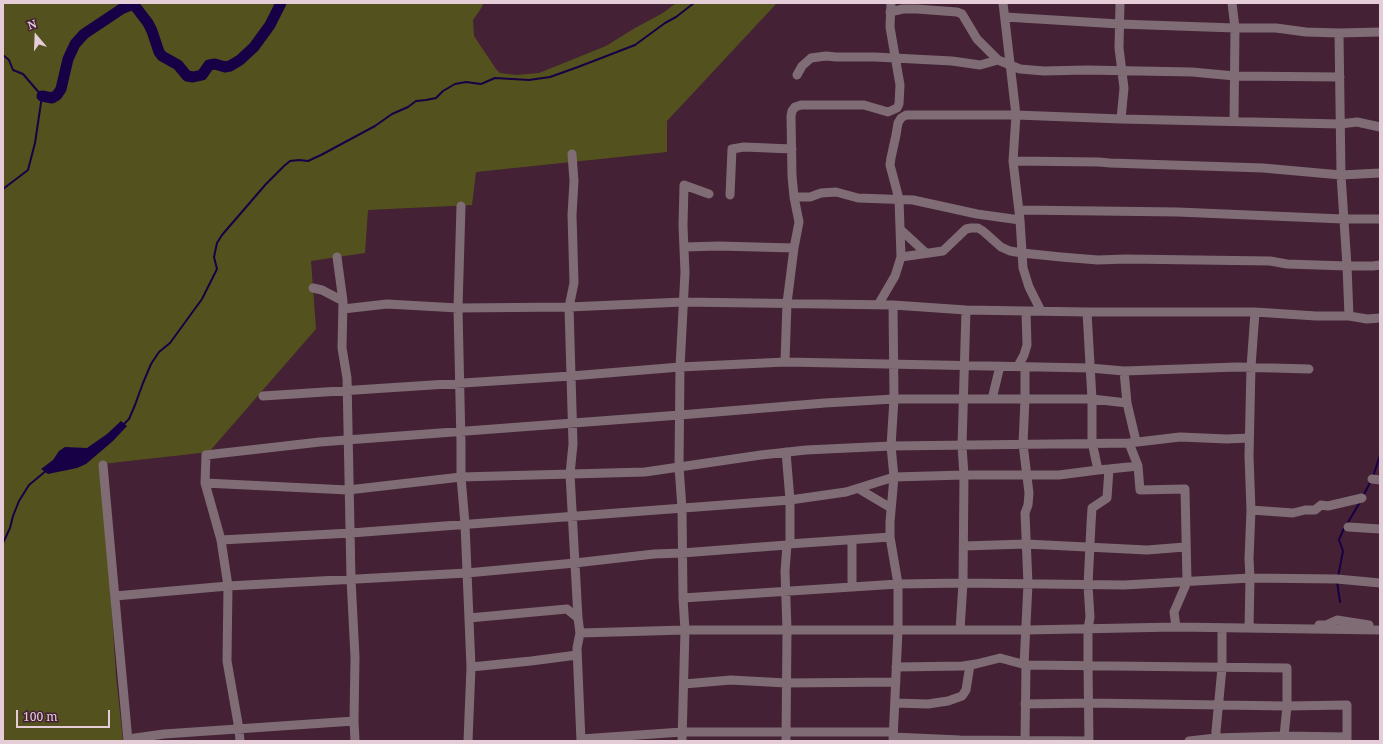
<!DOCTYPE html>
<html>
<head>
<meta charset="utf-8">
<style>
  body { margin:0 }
  #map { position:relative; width:1383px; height:744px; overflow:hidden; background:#442134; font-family:"Noto Serif",serif }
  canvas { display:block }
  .frame { position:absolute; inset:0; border:4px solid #e5cdd8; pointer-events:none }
  .north { position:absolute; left:16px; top:16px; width:40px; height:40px; -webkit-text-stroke:3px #442134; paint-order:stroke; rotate:341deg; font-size:11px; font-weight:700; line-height:16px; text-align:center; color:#e5cdd8 }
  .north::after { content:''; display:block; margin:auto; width:14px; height:18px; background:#e5cdd8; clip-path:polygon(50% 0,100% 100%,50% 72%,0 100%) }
  .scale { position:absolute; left:16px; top:710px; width:94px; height:18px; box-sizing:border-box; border:2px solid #e5cdd8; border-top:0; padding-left:5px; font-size:12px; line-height:14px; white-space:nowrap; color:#e5cdd8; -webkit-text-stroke:3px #442134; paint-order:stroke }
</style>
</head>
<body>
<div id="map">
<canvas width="1383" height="744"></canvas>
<div class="frame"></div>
<div class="north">N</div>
<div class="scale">100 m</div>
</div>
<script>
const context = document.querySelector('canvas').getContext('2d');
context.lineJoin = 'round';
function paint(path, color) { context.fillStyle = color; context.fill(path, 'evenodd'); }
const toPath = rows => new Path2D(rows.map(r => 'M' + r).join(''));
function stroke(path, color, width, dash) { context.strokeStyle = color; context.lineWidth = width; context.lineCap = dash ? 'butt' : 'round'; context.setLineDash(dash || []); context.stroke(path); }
paint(toPath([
  [3,3,484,3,480,10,473,20,474,36,496,69,500,73,516,75,539,73,606,46,635,28,663,13,676,3,777,3,667,121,667,152,476,172,472,205,368,210,365,253,311,261,316,329,209,452,102,464,116,676,123,741,3,741]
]), '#53521e');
paint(toPath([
  [121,421,127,426,113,441,86,464,77,468,48,474,41,469,53,460,59,451,65,447,87,448,107,434]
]), '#170045');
stroke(toPath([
  [3,55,9,60,13,70,23,74,42,96,35,143,28,170,3,189],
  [124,424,129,419,135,405,143,383,151,364,159,352,170,343,202,299,217,269,214,257,217,243,222,235,266,184,284,166,290,161,299,160,308,161,321,155,375,126,392,114,408,107,416,101,426,100,436,98,443,91,455,84,466,82,481,84,495,78,529,80,550,77,578,67,635,45,665,23,676,17,694,3],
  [1373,477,1380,455],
  [1363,496,1371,481],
  [1347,524,1360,502],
  [3,543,10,528,13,516,19,501,29,485,47,470],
  [1338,577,1343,551,1339,540,1344,528],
  [1337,581,1340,602]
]), '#170045', 2);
stroke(toPath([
  [42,96,52,98,57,95,61,89,68,59,75,44,84,34,123,8,131,5,135,6,148,23,152,31,159,52,162,56,178,65,187,76,193,77,202,75,209,65,215,64,225,67,230,66,240,60,254,47,270,25,281,3]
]), '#170045', 11);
stroke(toPath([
  [1003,3,1016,115,1013,161,1020,220,1023,268,1029,287,1041,311],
  [1120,3,1119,48,1124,88,1121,119],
  [1232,3,1235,28,1234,121],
  [890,12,903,9,917,9,957,12,962,14,977,39,998,60,1020,69,1044,71,1086,70,1192,72,1235,76,1340,77],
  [1005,17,1119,24,1235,28,1276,28,1306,32,1339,33,1380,32],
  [1339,33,1341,175,1347,266,1349,316],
  [797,75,802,66,811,58,826,56,836,57,875,57,952,61,980,65,998,60],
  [572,154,574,181,572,215,574,283,569,307,573,444,570,474,578,618],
  [1013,161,1099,162,1110,163,1263,168,1341,175,1380,173],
  [709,194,684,185,683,226,685,272,680,367,785,362,1090,368,1124,371,1237,367,1309,369],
  [730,195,732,149,744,147,792,149],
  [794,197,810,197,821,193,836,192,858,198,913,200,977,214,1020,220],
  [461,206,458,308,461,444,461,477,465,524,471,667,468,741],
  [1019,210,1178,212,1343,219,1380,219],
  [901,230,926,253],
  [685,247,718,246,794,248],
  [337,257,343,301,342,348,347,378,351,579,355,657,354,721,355,741],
  [901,257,943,251,966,229,971,228,978,228,983,231,1001,247,1010,251,1022,253,1061,257,1098,260,1126,259,1270,261,1287,264,1347,266,1373,266,1380,265],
  [313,288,322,290,343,301],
  [878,305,895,276,901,257,899,199,890,165,891,158,896,135,898,123,901,118,906,115,1016,115,1121,119,1340,124,1357,122,1380,127],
  [343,309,387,304,458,308,569,307,683,302,893,305,966,310,1087,312,1255,312,1316,316,1349,316,1367,319,1380,318],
  [1087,312,1092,399,1092,442,1098,470,1109,469,1107,498,1092,508,1091,524,1088,585,1090,617,1088,629,1088,666,1089,741],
  [785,362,787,303,794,248,799,222,794,197,792,176,791,116,792,111,795,107,801,105,864,105,888,112,897,108,899,104,900,85,890,27,891,3],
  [1018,366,1024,355,1027,345,1026,311],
  [263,396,571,376,680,367,679,467,682,508,683,598,685,630,682,741],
  [992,399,1000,366],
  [103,465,118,632,128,741],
  [1109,469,1138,466],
  [1372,479,1380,480],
  [205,483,348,490,461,477,645,472,761,455,806,450,891,446,1132,443,1135,441,1135,437,1127,403,1124,371],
  [859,489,891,508],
  [1251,510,1293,513,1305,510,1315,510,1321,505,1328,506,1362,498],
  [1348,527,1380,529],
  [221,540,351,533,790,500,846,492,894,477,964,475,1059,475,1098,470],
  [789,544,890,537],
  [964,546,1026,544,1147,550,1185,547],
  [852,586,852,540],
  [115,596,228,586,467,573,575,563,654,554,682,553,787,545,790,542,790,500,786,452],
  [683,598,898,584,963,583,1124,585,1250,578,1337,579,1380,583],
  [469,618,567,609,578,618,580,633,577,648,581,741],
  [1319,625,1326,625,1337,620,1369,625],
  [1176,627,1174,612,1187,582,1185,489,1140,490,1138,466,1129,443,1180,437,1227,439,1249,438],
  [1254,628,1249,628,1250,578,1249,559,1251,510,1249,456,1251,367,1255,312],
  [960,630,963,583,964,475,962,446,966,310],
  [580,633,685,630,1026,630,1176,627,1380,630],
  [1024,665,1028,584,1025,513,1028,505,1029,493,1023,444,1025,399,1025,367],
  [471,667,531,661,577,655],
  [896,667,963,666,976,664,1000,658,1026,665,1287,668,1287,706,1284,736,1285,741],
  [684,684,731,680,786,683,896,682],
  [895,703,928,704,948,701,962,696,966,690,970,665],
  [1025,704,1089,703,1287,706,1347,705,1347,741],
  [893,737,960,740,1089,741],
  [128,739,164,734,354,721],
  [581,739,682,732,893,732],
  [240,741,239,729,227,661,228,586,221,540,205,483,206,455,320,442,680,415,825,403,894,399,1092,399,1127,403],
  [786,741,787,630,785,571,787,545],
  [893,741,898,630,898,584,890,537,890,522,894,477,891,446,894,399,893,305],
  [1025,741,1026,665],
  [1189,741,1216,738,1284,736,1347,737],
  [1216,741,1216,731,1222,668,1222,628]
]), '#7f6c75', 9);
</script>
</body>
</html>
